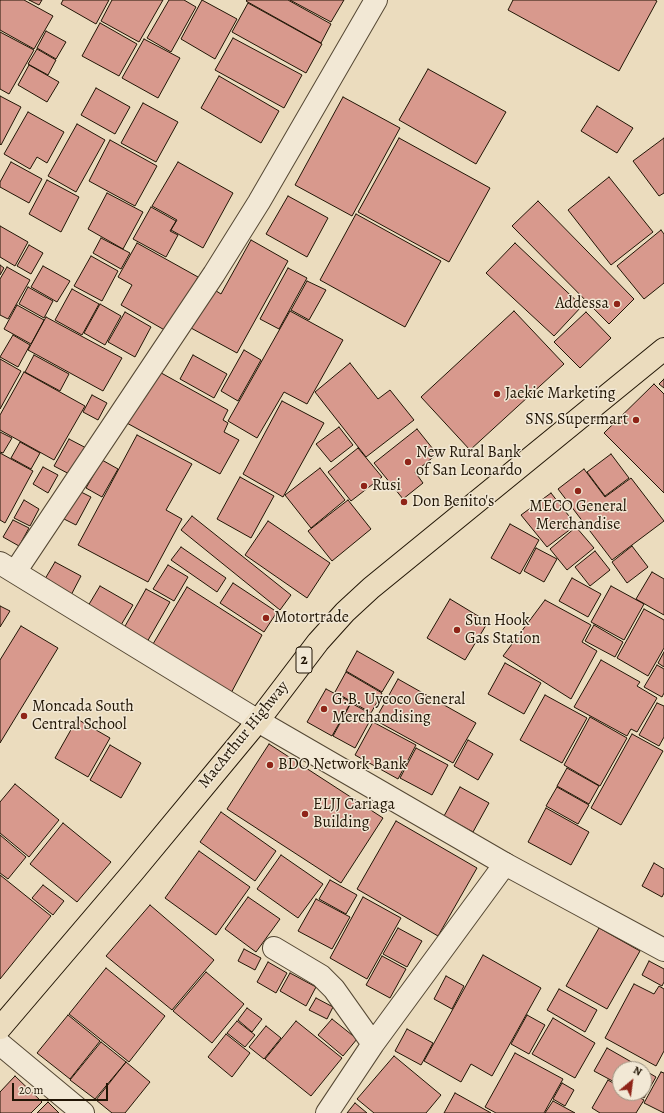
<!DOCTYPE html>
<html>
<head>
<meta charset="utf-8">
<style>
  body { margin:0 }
  #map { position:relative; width:664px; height:1113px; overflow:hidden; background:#ebdcbe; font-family:Alegreya,serif }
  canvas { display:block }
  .north { position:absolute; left:612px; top:1061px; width:40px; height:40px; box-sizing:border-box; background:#f2e8d5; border:1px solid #9e9482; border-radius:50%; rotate:29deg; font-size:11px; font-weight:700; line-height:16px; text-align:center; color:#211505 }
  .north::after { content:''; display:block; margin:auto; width:14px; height:18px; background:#8f2418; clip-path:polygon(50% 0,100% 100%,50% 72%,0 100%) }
  .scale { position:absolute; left:12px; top:1083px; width:96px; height:18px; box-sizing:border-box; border:2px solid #211505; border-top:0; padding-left:5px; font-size:12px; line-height:14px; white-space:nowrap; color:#211505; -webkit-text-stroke:3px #f2e8d5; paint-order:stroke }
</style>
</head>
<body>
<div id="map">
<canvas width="664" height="1113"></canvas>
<div class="north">N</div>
<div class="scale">20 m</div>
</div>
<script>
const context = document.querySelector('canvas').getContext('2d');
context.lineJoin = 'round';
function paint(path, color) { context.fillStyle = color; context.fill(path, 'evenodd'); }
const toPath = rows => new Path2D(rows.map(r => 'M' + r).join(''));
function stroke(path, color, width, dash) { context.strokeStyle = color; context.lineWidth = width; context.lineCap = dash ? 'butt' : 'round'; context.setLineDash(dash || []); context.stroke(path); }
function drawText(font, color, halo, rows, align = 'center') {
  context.font = font + ' Alegreya,serif'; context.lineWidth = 3; context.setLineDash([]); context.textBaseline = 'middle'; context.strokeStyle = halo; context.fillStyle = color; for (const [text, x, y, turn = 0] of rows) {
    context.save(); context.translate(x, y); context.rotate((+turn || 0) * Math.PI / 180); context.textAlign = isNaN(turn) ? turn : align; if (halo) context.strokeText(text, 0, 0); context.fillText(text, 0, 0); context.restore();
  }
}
const building = toPath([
  [0,0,24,0,53,16,34,49,0,30,0,0],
  [29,0,42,0,39,5,29,0],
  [63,0,109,0,96,24,61,4,63,0],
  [112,0,163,0,139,42,101,21,112,0],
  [169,0,184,0,196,7,171,52,147,38,169,0],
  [202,0,237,19,215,59,181,39,202,0],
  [247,0,288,0,331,24,321,43,246,1,247,0],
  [290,0,344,0,331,22,290,0],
  [513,0,655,0,657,1,619,71,508,10,513,0],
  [248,3,322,44,306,73,232,32,248,3],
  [100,23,137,44,119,76,82,56,100,23],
  [46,31,66,42,56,59,37,48,46,31],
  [0,32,34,50,9,94,0,89,0,32],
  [233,38,302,75,284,108,215,70,233,38],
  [144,39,180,58,158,98,122,78,144,39],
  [37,49,56,60,48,75,28,64,37,49],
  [29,65,59,82,47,102,18,85,29,65],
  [428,69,506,112,476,164,399,120,428,69],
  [219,76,279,111,261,143,201,108,219,76],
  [96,88,130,107,115,134,81,115,96,88],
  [0,96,21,107,1,145,0,144,0,96],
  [343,97,400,128,352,216,295,185,343,97],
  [143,103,178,122,156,162,121,143,143,103],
  [597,106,633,128,617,153,581,131,597,106],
  [28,112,64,132,47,163,37,157,30,169,4,154,28,112],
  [77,124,105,140,76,192,48,176,77,124],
  [399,138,490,188,449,262,358,212,399,138],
  [664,138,664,193,659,196,633,161,664,138],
  [110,140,157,166,135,206,89,181,110,140],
  [11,162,42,179,29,203,0,187,0,182,11,162],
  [178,162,233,193,203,248,171,230,177,220,152,206,178,162],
  [609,177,653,232,611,265,568,210,609,177],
  [47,180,79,197,61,232,29,214,47,180],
  [107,193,143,212,123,249,88,229,107,193],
  [288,196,328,218,307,257,266,234,288,196],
  [538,201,634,299,609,324,512,226,538,201],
  [151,207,176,221,170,231,178,235,166,257,133,239,151,207],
  [356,214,441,261,405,327,320,280,356,214],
  [0,226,28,242,15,266,0,257,0,226],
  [661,230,664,234,664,283,644,299,617,266,661,230],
  [101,238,130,253,121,269,93,253,101,238],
  [251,240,288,261,237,353,191,328,213,289,221,294,251,240],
  [137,243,198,277,168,332,121,305,132,285,118,277,137,243],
  [515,243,582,306,554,336,486,273,515,243],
  [29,245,43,253,31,274,17,266,29,245],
  [91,256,118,271,102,301,74,286,91,256],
  [0,265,4,268,0,275,0,265],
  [43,266,70,281,57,302,31,287,43,266],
  [7,267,30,280,8,319,0,315,0,279,7,267],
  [288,268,307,278,279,329,260,319,288,268],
  [307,281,326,290,309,320,291,310,307,281],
  [28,287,53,301,44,318,19,304,28,287],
  [72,289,99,304,82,335,55,320,72,289],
  [100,304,121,316,105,345,84,333,100,304],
  [17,305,44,320,31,344,4,329,17,305],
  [290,311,343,340,307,404,284,392,257,438,228,421,290,311],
  [514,311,564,364,470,450,421,397,514,311],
  [125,312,151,327,135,357,108,342,125,312],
  [586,312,611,338,580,368,554,342,586,312],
  [46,317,122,358,103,391,28,350,46,317],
  [13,335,30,345,18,367,0,357,13,335],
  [244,350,261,360,238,401,221,391,244,350],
  [34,355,69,374,60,391,25,372,34,355],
  [193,355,227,374,214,398,180,379,193,355],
  [0,359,21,371,0,409,0,359],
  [350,363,378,399,390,390,414,420,366,457,315,392,350,363],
  [154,369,228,410,223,420,228,423,224,432,239,440,220,474,125,422,154,369],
  [24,372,85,406,54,460,0,430,0,415,24,372],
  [664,379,664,388,659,384,664,379],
  [654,384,664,394,664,493,604,433,654,384],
  [92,395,107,403,98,420,83,412,92,395],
  [282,401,324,423,283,497,243,474,282,401],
  [339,427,353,445,331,462,316,444,339,427],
  [417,429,437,454,415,472,423,483,403,499,374,463,417,429],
  [0,432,12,438,3,453,0,452,0,432],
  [137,435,192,464,166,510,182,519,148,582,78,545,137,435],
  [69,439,90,450,75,477,54,466,69,439],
  [20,442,40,453,31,469,11,458,20,442],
  [358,448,382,477,351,501,328,472,358,448],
  [0,453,33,471,5,523,0,520,0,453],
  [611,454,629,478,605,496,587,472,611,454],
  [102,460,118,469,102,497,86,488,102,460],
  [43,467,58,475,48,493,33,484,43,467],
  [320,468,345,500,311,528,285,495,320,468],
  [584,469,605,497,631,478,664,521,612,560,558,489,584,469],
  [240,477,274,496,251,538,217,519,240,477],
  [75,489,91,497,76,525,60,517,75,489],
  [551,493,576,525,547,547,521,515,551,493],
  [24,500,39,509,30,526,14,518,24,500],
  [348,500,371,529,332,561,308,531,348,500],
  [192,516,291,595,280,610,181,530,192,516],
  [13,520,29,528,19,546,3,537,13,520],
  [268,521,330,563,307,598,245,555,268,521],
  [510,524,539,540,520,574,491,558,510,524],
  [576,527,594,548,567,570,550,549,576,527],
  [632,546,648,567,627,583,612,562,632,546],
  [181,547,226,578,217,592,171,560,181,547],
  [536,548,557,559,544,582,524,571,536,548],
  [595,551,610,570,590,586,575,567,595,551],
  [55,562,81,576,69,599,42,584,55,562],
  [168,565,188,577,174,601,153,589,168,565],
  [652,572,664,579,664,615,636,599,652,572],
  [572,578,601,594,588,617,559,601,572,578],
  [233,583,277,612,264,632,220,603,233,583],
  [100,586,133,605,118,630,85,611,100,586],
  [611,586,644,604,624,640,591,622,611,586],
  [187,587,262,635,230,695,150,649,187,587],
  [146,589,170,602,147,642,124,628,146,589],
  [450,599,488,622,465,660,427,638,450,599],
  [545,600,591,625,582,642,597,651,571,699,503,656,545,600],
  [0,606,10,611,0,627,0,606],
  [644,609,664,620,664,648,648,676,617,658,644,609],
  [594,625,623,642,615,657,585,641,594,625],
  [21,626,58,648,0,743,0,660,21,626],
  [357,651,394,672,382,692,346,671,357,651],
  [664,652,664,667,658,663,664,652],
  [601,660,640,682,637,686,657,698,637,732,631,729,627,736,574,707,601,660],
  [505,663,541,683,524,714,488,694,505,663],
  [657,665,664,669,664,693,662,697,644,687,657,665],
  [346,672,382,693,371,713,335,692,346,672],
  [398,679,476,723,453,763,375,720,398,679],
  [326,689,351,702,332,736,307,722,326,689],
  [545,695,587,718,562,763,520,740,545,695],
  [351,703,373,715,355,748,333,736,351,703],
  [657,703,664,706,664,737,659,746,639,735,657,703],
  [590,717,627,738,600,786,564,765,590,717],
  [77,719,110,738,88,777,55,758,77,719],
  [373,722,416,745,398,779,355,755,373,722],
  [632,734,663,751,621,825,591,808,632,734],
  [468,740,493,754,478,780,454,766,468,740],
  [269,744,383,818,341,883,227,809,269,744],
  [110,745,141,763,121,798,90,780,110,745],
  [416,748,448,765,432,795,400,778,416,748],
  [567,768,599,786,589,804,557,786,567,768],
  [15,784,59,820,29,857,0,833,0,802,15,784],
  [460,787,489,803,473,832,444,816,460,787],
  [557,787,589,805,578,824,546,806,557,787],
  [546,808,589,832,571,865,528,842,546,808],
  [221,812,276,851,255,881,200,842,221,812],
  [396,821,477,868,438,936,357,889,396,821],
  [63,823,111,862,77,902,30,864,63,823],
  [0,835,26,857,8,879,0,873,0,835],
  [199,851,250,887,216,935,165,898,199,851],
  [281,855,323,884,298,918,257,889,281,855],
  [654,863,664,869,664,893,662,897,642,886,654,863],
  [0,875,51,916,0,979,0,875],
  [330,880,357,895,346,914,319,899,330,880],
  [43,885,64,901,53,915,32,898,43,885],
  [248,897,280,919,256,952,225,929,248,897],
  [363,897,401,918,367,979,330,958,363,897],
  [316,899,350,917,332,949,298,931,316,899],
  [150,905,214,960,172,1010,106,956,150,905],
  [398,928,422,941,407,967,383,954,398,928],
  [599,928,640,951,607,1009,566,986,599,928],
  [244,949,261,958,255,970,238,961,244,949],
  [483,955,541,988,492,1076,471,1064,461,1082,424,1061,483,955],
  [382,956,406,969,390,998,366,985,382,956],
  [649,961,664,969,664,982,662,986,642,975,649,961],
  [268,962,287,973,276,993,257,982,268,962],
  [106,968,165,1016,129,1062,69,1014,106,968],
  [206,972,244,1004,212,1043,173,1011,206,972],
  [290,973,316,987,306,1006,280,991,290,973],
  [446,976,464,986,452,1009,434,999,446,976],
  [634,984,654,994,659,986,664,989,664,1051,656,1066,605,1038,634,984],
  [559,989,597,1010,585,1032,547,1010,559,989],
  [316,998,333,1007,327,1019,309,1010,316,998],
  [247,1008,262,1019,252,1032,238,1020,247,1008],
  [68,1015,100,1041,70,1079,37,1053,68,1015],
  [527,1015,545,1025,529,1054,511,1044,527,1015],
  [553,1018,595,1043,575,1078,532,1054,553,1018],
  [332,1019,357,1039,343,1056,318,1035,332,1019],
  [237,1021,255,1035,245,1047,227,1033,237,1021],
  [296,1021,342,1058,311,1096,265,1059,296,1021],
  [266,1026,281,1038,264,1059,249,1047,266,1026],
  [407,1029,433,1043,421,1065,395,1051,407,1029],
  [226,1034,250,1053,232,1077,208,1057,226,1034],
  [101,1042,126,1062,95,1099,70,1080,101,1042],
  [607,1048,635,1064,632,1069,620,1069,620,1085,594,1071,607,1048],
  [515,1053,563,1079,544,1113,496,1113,485,1107,515,1053],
  [394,1056,441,1095,426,1113,374,1113,357,1099,394,1056],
  [126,1062,150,1082,125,1113,112,1113,96,1100,126,1062],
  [635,1065,642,1069,633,1069,635,1065],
  [644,1070,656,1077,644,1098,635,1093,644,1093,644,1070],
  [661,1072,664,1073,664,1113,644,1103,661,1072],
  [15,1076,42,1102,31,1113,0,1113,0,1092,15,1076],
  [608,1080,620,1087,620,1093,631,1093,644,1100,636,1113,600,1113,592,1108,608,1080],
  [562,1083,574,1090,565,1106,553,1099,562,1083],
  [455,1093,491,1113,444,1113,455,1093],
  [553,1101,575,1113,545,1113,553,1101],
  [48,1102,59,1113,37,1113,48,1102],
  [355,1103,367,1113,347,1113,355,1103]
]);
paint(building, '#d8998d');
stroke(building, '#211505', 1);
const minor = toPath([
  [0,563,258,721],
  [15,572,214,274,259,202,376,0],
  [274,948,321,976,334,989,373,1044],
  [0,1044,83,1113],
  [327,1113,373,1044,505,864]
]);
const tertiary = toPath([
  [258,721,505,864,664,950]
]);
const trunk = toPath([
  [0,1028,133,872,258,721,318,642,345,612,371,588,664,349]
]);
stroke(minor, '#544733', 24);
stroke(tertiary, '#544733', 24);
stroke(trunk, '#211505', 24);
stroke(minor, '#f2e8d5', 22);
stroke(tertiary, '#f2e8d5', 22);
stroke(trunk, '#ebdcbe', 22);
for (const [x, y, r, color] of [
  [617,304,4,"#8f2418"],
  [497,394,4,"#8f2418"],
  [636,420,4,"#8f2418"],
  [408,462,4,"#8f2418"],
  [364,486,4,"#8f2418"],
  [578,491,4,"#8f2418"],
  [404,502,4,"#8f2418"],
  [266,618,4,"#8f2418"],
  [457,630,4,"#8f2418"],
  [324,709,4,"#8f2418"],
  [24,716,4,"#8f2418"],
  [270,765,4,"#8f2418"],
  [305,814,4,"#8f2418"]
]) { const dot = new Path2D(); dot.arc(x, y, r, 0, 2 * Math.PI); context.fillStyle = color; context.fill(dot); stroke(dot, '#f2e8d5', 1.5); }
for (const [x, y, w] of [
  [304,660,16]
]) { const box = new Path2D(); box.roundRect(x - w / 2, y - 13, w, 26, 3); context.fillStyle = '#f2e8d5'; context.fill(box); stroke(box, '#211505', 1); }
drawText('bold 15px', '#211505', null, [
  ["2",304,660]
]);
drawText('16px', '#211505', '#f2e8d5', [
  ["Addessa",609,304,"right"],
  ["Jaekie Marketing",505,394],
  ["SNS Supermart",628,420,"right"],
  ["New Rural Bank",416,453],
  ["of San Leonardo",416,471],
  ["Rusi",372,486],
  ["Don Benito's",412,502],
  ["MECO General",578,507,"center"],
  ["Merchandise",578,525,"center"],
  ["Motortrade",274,618],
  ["Sun Hook",465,621],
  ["Gas Station",465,639],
  ["G.B. Uycoco General",332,700],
  ["Merchandising",332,718],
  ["Moncada South",32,707],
  ["Central School",32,725],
  ["BDO Network Bank",278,765],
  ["ELJJ Cariaga",313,805],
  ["Building",313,823]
], 'left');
drawText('16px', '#211505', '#f2e8d5', [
  ["MacArthur Highway",244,735,-51]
]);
</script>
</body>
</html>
